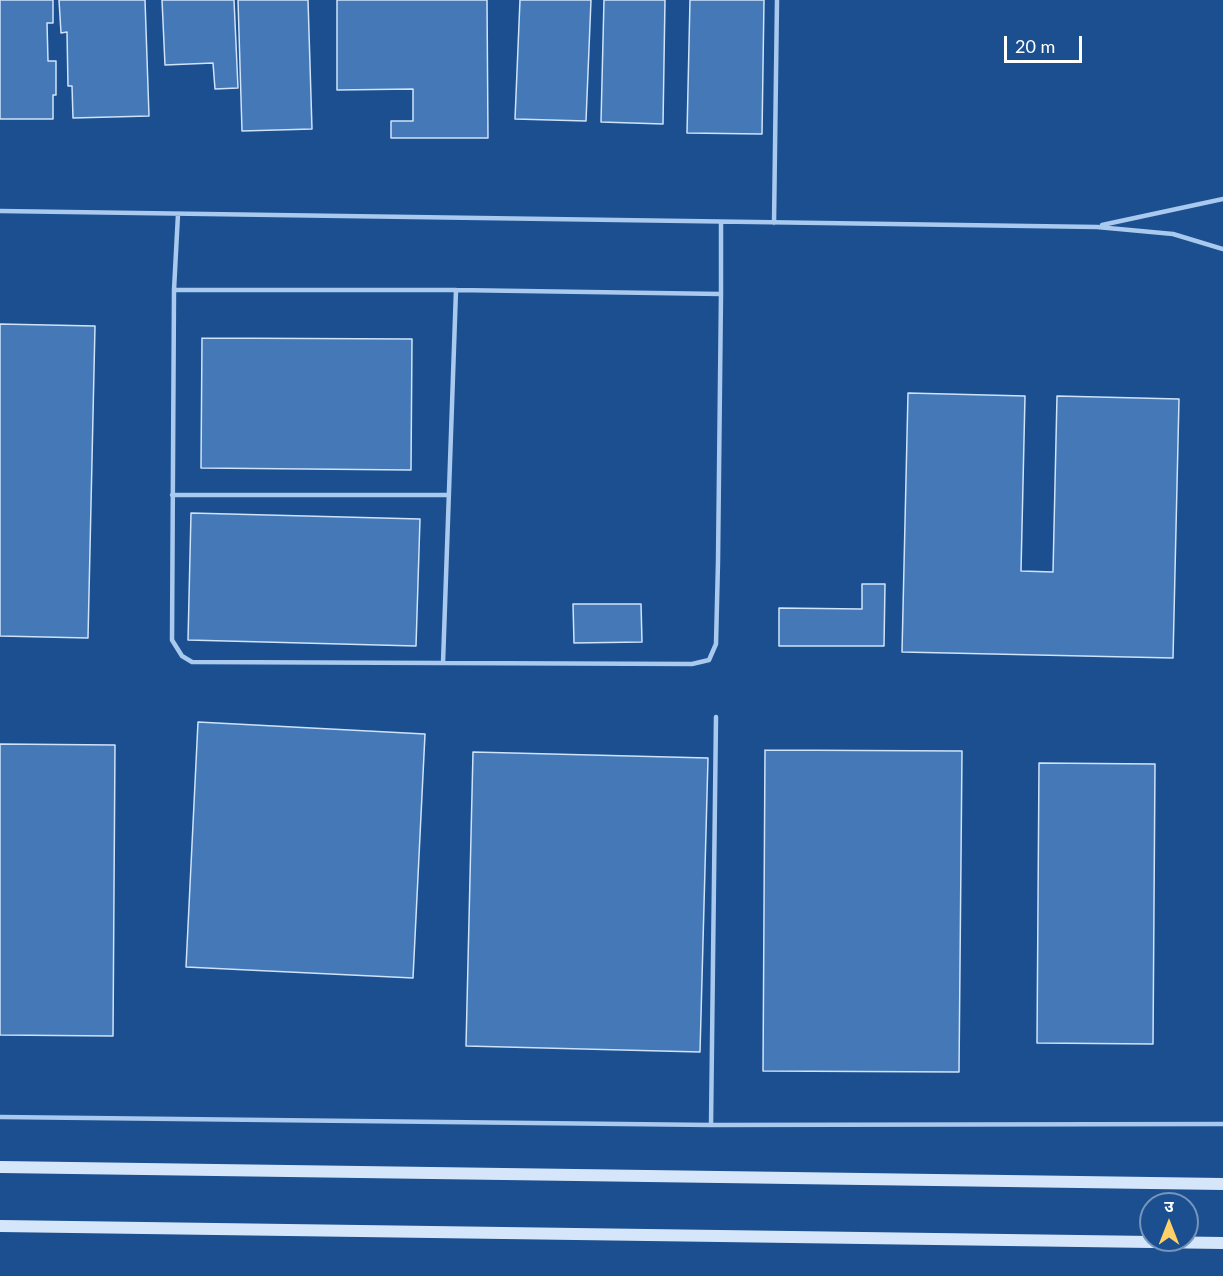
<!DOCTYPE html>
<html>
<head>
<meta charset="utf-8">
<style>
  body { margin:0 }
  #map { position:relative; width:1223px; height:1276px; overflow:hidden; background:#1b4f8f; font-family:Lato,"Noto Sans Devanagari",sans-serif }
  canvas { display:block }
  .north { position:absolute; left:1139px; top:1192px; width:60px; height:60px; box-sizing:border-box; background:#1b4f8f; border:2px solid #7695bc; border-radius:50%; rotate:0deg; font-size:16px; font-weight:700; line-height:24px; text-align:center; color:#fff }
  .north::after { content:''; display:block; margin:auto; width:21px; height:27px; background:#ffd166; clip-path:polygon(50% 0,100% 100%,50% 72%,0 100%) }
  .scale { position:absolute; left:1004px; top:36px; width:78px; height:27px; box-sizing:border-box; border:3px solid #fff; border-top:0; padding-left:8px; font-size:18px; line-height:21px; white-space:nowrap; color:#fff; -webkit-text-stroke:4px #1b4f8f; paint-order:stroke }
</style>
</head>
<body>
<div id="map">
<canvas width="1223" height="1276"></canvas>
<div class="north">उ</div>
<div class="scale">20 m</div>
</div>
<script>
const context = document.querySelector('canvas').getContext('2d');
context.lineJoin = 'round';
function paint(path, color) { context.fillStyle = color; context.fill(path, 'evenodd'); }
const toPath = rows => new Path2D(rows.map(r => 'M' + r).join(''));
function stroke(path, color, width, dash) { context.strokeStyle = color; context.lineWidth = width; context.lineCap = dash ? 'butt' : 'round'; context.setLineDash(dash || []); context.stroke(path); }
const building = toPath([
  [0,0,53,0,53,23,47,23,48,61,56,61,56,95,53,95,53,119,0,119,0,0],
  [59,0,145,0,149,116,73,118,72,86,68,86,67,32,61,33,59,0],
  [162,0,234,0,238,88,215,89,213,63,165,65,162,0],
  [238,0,308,0,312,129,242,131,238,0],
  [337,0,487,0,488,138,391,138,391,121,413,121,413,89,337,90,337,0],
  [520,0,591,0,586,121,515,119,520,0],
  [604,0,665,0,663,124,601,122,604,0],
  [690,0,764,0,762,134,687,133,690,0],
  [0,324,95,326,88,638,0,636,0,324],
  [202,338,412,339,411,470,201,468,202,338],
  [908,393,1025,396,1021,571,1053,572,1057,396,1179,399,1173,658,902,652,908,393],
  [191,513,420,519,416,646,188,640,191,513],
  [862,584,885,584,884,646,779,646,779,608,862,609,862,584],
  [573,604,641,604,642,642,574,643,573,604],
  [198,722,425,734,413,978,186,967,198,722],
  [0,744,115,745,113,1036,0,1035,0,744],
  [765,750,962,751,959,1072,763,1071,765,750],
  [473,752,708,758,700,1052,466,1046,473,752],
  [1039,763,1155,764,1153,1044,1037,1043,1039,763]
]);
paint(building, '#4478b7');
stroke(building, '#cfe3fa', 1.5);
stroke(toPath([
  [0,211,1097,227,1173,234,1223,249],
  [774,223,777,0],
  [1102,225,1223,199],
  [174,290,178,214],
  [721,294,456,290,174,290,172,640,182,656,192,662,692,664,709,660,716,644,718,562,721,294,721,222],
  [172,495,449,495],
  [443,663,456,290],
  [0,1117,711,1125,1223,1124],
  [711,1125,716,717]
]), '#a9c9ee', 4.5);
stroke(toPath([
  [0,1167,1223,1184],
  [0,1226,1223,1243]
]), '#d6e6fa', 12);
</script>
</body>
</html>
